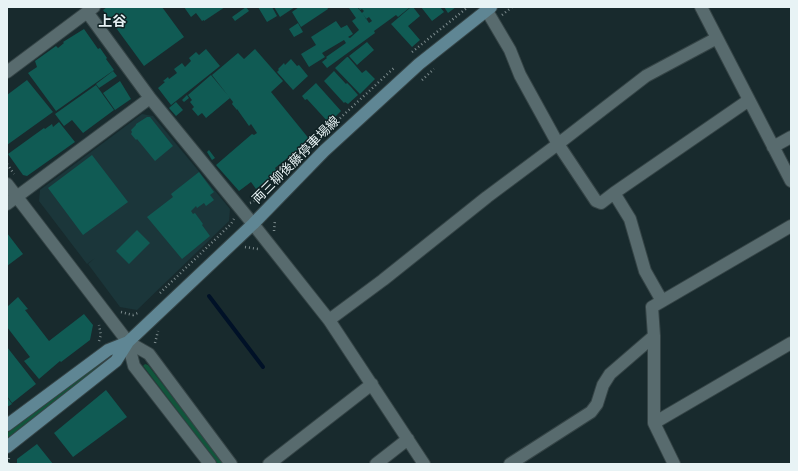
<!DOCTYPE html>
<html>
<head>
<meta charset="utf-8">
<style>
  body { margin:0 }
  #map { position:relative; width:798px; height:471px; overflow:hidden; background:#182a2d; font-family:Overpass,sans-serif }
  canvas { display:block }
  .frame { position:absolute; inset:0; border:8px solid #e8f3f5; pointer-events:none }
</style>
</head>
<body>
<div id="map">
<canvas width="798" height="471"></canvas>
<div class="frame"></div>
</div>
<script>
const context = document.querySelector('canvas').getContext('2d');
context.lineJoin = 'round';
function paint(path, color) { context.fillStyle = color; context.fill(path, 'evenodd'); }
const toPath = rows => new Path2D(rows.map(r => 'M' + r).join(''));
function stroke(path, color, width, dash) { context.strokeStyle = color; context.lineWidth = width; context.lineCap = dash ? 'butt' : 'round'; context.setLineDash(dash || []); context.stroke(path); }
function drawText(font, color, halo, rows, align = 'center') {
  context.font = font + ' Overpass,"Noto Sans JP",sans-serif'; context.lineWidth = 3; context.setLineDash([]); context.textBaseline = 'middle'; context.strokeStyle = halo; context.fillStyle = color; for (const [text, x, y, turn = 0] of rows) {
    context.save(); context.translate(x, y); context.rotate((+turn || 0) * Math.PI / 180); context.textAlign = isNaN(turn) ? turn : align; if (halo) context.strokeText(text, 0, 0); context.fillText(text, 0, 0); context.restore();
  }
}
paint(toPath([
  [142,114,153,116,230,209,229,221,137,310,120,307,88,264,95,258,87,264,39,201,40,190]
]), '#1b363a');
paint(toPath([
  [105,358,108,360,106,362,7,439,7,433],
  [145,364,148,365,224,464,218,464,144,367,143,366]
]), '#11543b');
stroke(toPath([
  [209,296,263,367]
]), '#001127', 4);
paint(toPath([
  [107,7,162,7,184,37,144,66,103,10],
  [184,7,225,7,204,21,204,20,202,21,196,13,191,17],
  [246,7,249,11,235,21,232,17],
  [258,7,272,7,277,16,267,22],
  [274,7,295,7,280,17],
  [299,7,327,7,328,9,301,27,292,12],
  [351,7,357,7,362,13,364,11,362,9,360,10,358,7,408,7,409,8,398,17,396,15,374,31,375,33,327,68,322,62,327,58,326,57,346,43,344,40,322,53,325,57,309,67,301,54,316,45,311,37,336,21,341,28,347,25,353,34,348,37,350,38,359,30,352,21,356,18,349,8],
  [363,14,366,19,369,17,372,21,369,23],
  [411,7,413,7,420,16,408,26,420,40,412,47,391,24],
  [421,7,440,7,444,12,432,21],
  [444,7,456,7,448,13],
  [298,23,303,32,294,37,289,29],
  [84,29,98,49,100,48,107,58,106,59,114,70,56,111,28,73,37,67,35,61,56,46,58,48,64,43,63,42],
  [367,42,374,50,357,65,349,56],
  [206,49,220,66,171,105,158,88,165,82,163,81,168,77,169,79,177,73,174,69,182,63,185,67,191,61,189,58,196,52,199,55],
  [255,49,283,81,271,92,310,140,275,168,277,172,256,189,251,182,239,191,216,165,252,134,254,135,257,133,251,124,249,126,237,109,237,110,232,104,233,102,212,75,238,53,244,59],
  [347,57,348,57,362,73,366,70,375,79,360,94,335,68],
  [291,59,297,66,299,65,308,76,293,90,277,72,279,70,278,69,284,63,285,65],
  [113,71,117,76,99,88,96,84],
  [334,71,346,84,347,83,351,87,358,95,348,104,345,102,344,103,324,81],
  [211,75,230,98,206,118,202,113,198,116,192,109,194,107,190,102,192,100,188,95],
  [27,80,53,112,7,145,7,95],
  [120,81,131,99,115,110,103,93],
  [316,83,341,111,329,123,307,99,305,100,302,96],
  [96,85,114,110,83,133,72,120,64,126,55,114],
  [187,95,189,98,184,102,182,100],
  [176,102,183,110,176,116,169,108],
  [147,117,150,117,173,146,155,161,137,139,136,140,131,134,132,132,131,130,136,125,136,124],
  [59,122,75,142,27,176,23,175,8,154,44,128,45,129,52,124,53,127],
  [209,150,215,158,212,160,207,152],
  [92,155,128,202,83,235,48,188],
  [199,172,214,192,210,195,214,200,206,206,204,203,197,208,196,206,191,211,193,214,195,213,203,224,202,225,210,236,182,259,147,217,173,197,171,194],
  [137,230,150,243,129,264,116,251],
  [7,233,23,254,7,266],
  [18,297,28,309,25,310,49,341,84,314,93,325,90,340,61,362,60,361,39,379,24,361,30,357,7,327,7,307],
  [7,347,36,384,12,403,7,396],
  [106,390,127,417,73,457,54,433],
  [7,397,12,404,7,407],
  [37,444,53,464,17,464,17,459]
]), '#105b54');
const street = toPath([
  [701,7,791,181],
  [487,11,510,50,520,75,558,144,596,201,601,203,614,193,749,100],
  [87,12,150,98,253,224,329,320,424,464],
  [7,72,94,7],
  [773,147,791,137],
  [7,184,128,342,149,354,231,464],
  [614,193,630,219,645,271,662,301],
  [7,204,150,98],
  [329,320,383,280,487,197,558,144,646,76,717,38],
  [128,342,134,366,210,464],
  [654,423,791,343],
  [269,464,372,384],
  [376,464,408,439],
  [510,464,591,412,597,404,603,385,610,374,654,336],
  [674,464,654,423,654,336,652,307,791,226]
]);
const secondary = toPath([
  [7,425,108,350,128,342],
  [7,447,116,361,128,342,253,224,324,151,419,64,491,7]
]);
stroke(street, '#354446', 14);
stroke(secondary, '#354446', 14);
stroke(toPath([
  [502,15,512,7],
  [412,52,468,7],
  [422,80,434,69],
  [337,121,395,67],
  [7,164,14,174],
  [250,203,253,202,289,168],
  [274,231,275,220],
  [245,247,258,249],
  [160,293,231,224,234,219],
  [121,312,133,315,140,312],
  [99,341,101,335,99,325],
  [155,343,158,331],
  [8,463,9,458]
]), '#7b8a8c', 2.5, [1, 3]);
stroke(street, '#586b6e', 12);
stroke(secondary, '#5f8694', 12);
drawText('13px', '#e8f3f5', '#0f2123', [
  ["両三柳後藤停車場線",297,161,-45]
]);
drawText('bold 14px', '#e8f3f5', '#0f2123', [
  ["上谷",112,23]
]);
</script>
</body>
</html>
